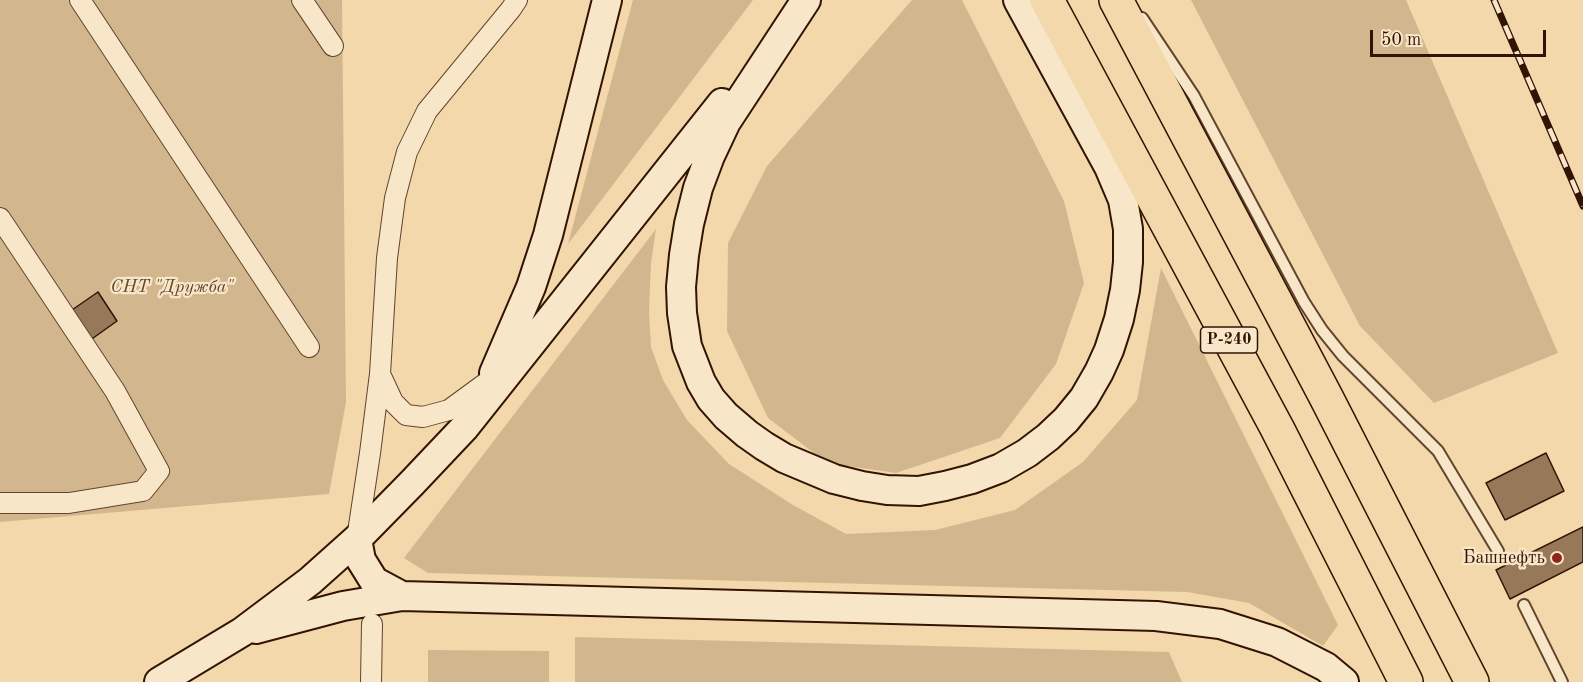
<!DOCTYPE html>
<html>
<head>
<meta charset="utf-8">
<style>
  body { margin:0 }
  #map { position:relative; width:1583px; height:682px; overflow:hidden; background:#f3d8ab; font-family:"Old Standard TT",serif }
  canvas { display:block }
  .scale { position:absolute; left:1370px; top:30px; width:176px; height:27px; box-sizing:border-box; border:3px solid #331303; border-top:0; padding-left:8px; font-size:18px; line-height:21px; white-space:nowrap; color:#331303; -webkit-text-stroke:4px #f7e6c8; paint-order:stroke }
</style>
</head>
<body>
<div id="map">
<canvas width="1583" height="682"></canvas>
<div class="scale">50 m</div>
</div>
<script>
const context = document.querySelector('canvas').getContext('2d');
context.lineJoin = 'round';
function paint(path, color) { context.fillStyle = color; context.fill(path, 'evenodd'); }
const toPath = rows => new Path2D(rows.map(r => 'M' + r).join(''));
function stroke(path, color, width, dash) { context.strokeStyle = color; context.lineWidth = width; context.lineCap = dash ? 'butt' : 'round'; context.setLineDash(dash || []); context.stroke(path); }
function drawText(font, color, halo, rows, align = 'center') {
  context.font = font + ' "Old Standard TT",serif'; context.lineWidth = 4.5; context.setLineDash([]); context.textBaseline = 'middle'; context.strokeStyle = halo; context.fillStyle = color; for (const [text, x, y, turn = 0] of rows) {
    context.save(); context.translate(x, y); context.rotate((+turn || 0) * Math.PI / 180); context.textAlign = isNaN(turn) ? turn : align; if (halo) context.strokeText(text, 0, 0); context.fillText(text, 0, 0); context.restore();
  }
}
paint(toPath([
  [0,0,342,0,346,402,329,494,0,522],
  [633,0,753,0,568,244],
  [912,0,962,0,1064,201,1084,283,1056,364,1000,438,896,473,827,463,768,418,727,331,728,243,767,166],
  [1191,0,1406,0,1558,353,1434,403,1360,326],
  [656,229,651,263,649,312,651,347,663,380,687,420,729,464,793,505,846,534,935,530,1015,510,1083,462,1137,400,1161,268,1338,625,1323,646,1249,603,1187,592,428,573,404,558],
  [575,637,1169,652,1182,682,575,682],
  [428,650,549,651,549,682,428,682]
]), '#d2b78e');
const building = toPath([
  [98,292,117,321,89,341,69,312,98,292],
  [1546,453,1564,491,1505,520,1486,483,1546,453],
  [1583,527,1583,562,1510,599,1496,570,1583,527]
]);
paint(building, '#97795a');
stroke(building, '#331303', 1.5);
const service = toPath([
  [1142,18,1194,96,1304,302,1322,330,1343,356,1438,451,1498,551],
  [1524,605,1562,682]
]);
const minor = toPath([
  [80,0,309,347],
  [302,0,333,46],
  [0,218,115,391,159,471,143,491,69,503,0,503],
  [380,374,393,402,406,415,423,417,449,410,490,380],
  [357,539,370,453,380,374,387,258,395,198,407,152,427,111,511,9,517,0],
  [371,682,372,624]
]);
const secondary = toPath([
  [806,0,726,122,710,156,698,188,689,224,684,255,681,287,682,313,687,346,701,382,711,399,726,416,747,434,764,446,784,458,834,479,862,486,887,490,919,491,945,486,972,479,1001,468,1027,453,1048,437,1066,420,1084,398,1099,372,1109,350,1119,319,1125,290,1128,262,1128,229,1123,200,1109,167,1018,0],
  [494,373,531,287,548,235,607,0],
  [357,539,361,560,374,581,402,596,1156,616,1220,624,1277,642,1326,667,1344,682],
  [256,629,343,606,402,596],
  [159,682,242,632,310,581,357,539,412,483,464,428,722,103]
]);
const trunk = toPath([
  [1047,0,1277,428,1406,682],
  [1116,0,1325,395,1472,682]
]);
stroke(service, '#63442d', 14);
stroke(minor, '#63442d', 22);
stroke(secondary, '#331303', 32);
stroke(trunk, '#331303', 36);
stroke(service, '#f7e6c8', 10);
stroke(minor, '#f7e6c8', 20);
stroke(secondary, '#f7e6c8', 28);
stroke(trunk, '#f3d8ab', 33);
const rail = toPath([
  [1494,0,1583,206]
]);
stroke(rail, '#331303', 7);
stroke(rail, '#f7e6c8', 4.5, [14]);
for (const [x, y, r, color] of [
  [1557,558,6,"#8f2418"]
]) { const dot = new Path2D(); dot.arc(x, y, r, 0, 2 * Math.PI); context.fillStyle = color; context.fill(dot); stroke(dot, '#f7e6c8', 2); }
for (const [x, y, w] of [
  [1229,340,57]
]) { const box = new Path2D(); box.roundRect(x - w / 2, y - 13, w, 26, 4.5); context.fillStyle = '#f7e6c8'; context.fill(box); stroke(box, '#331303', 1.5); }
drawText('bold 16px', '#331303', null, [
  ["Р-240",1229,340]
]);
drawText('italic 18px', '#63442d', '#f7e6c8', [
  ["СНТ \"Дружба\"",172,287]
]);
drawText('18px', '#331303', '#f7e6c8', [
  ["Башнефть",1545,558]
], 'right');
</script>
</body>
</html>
